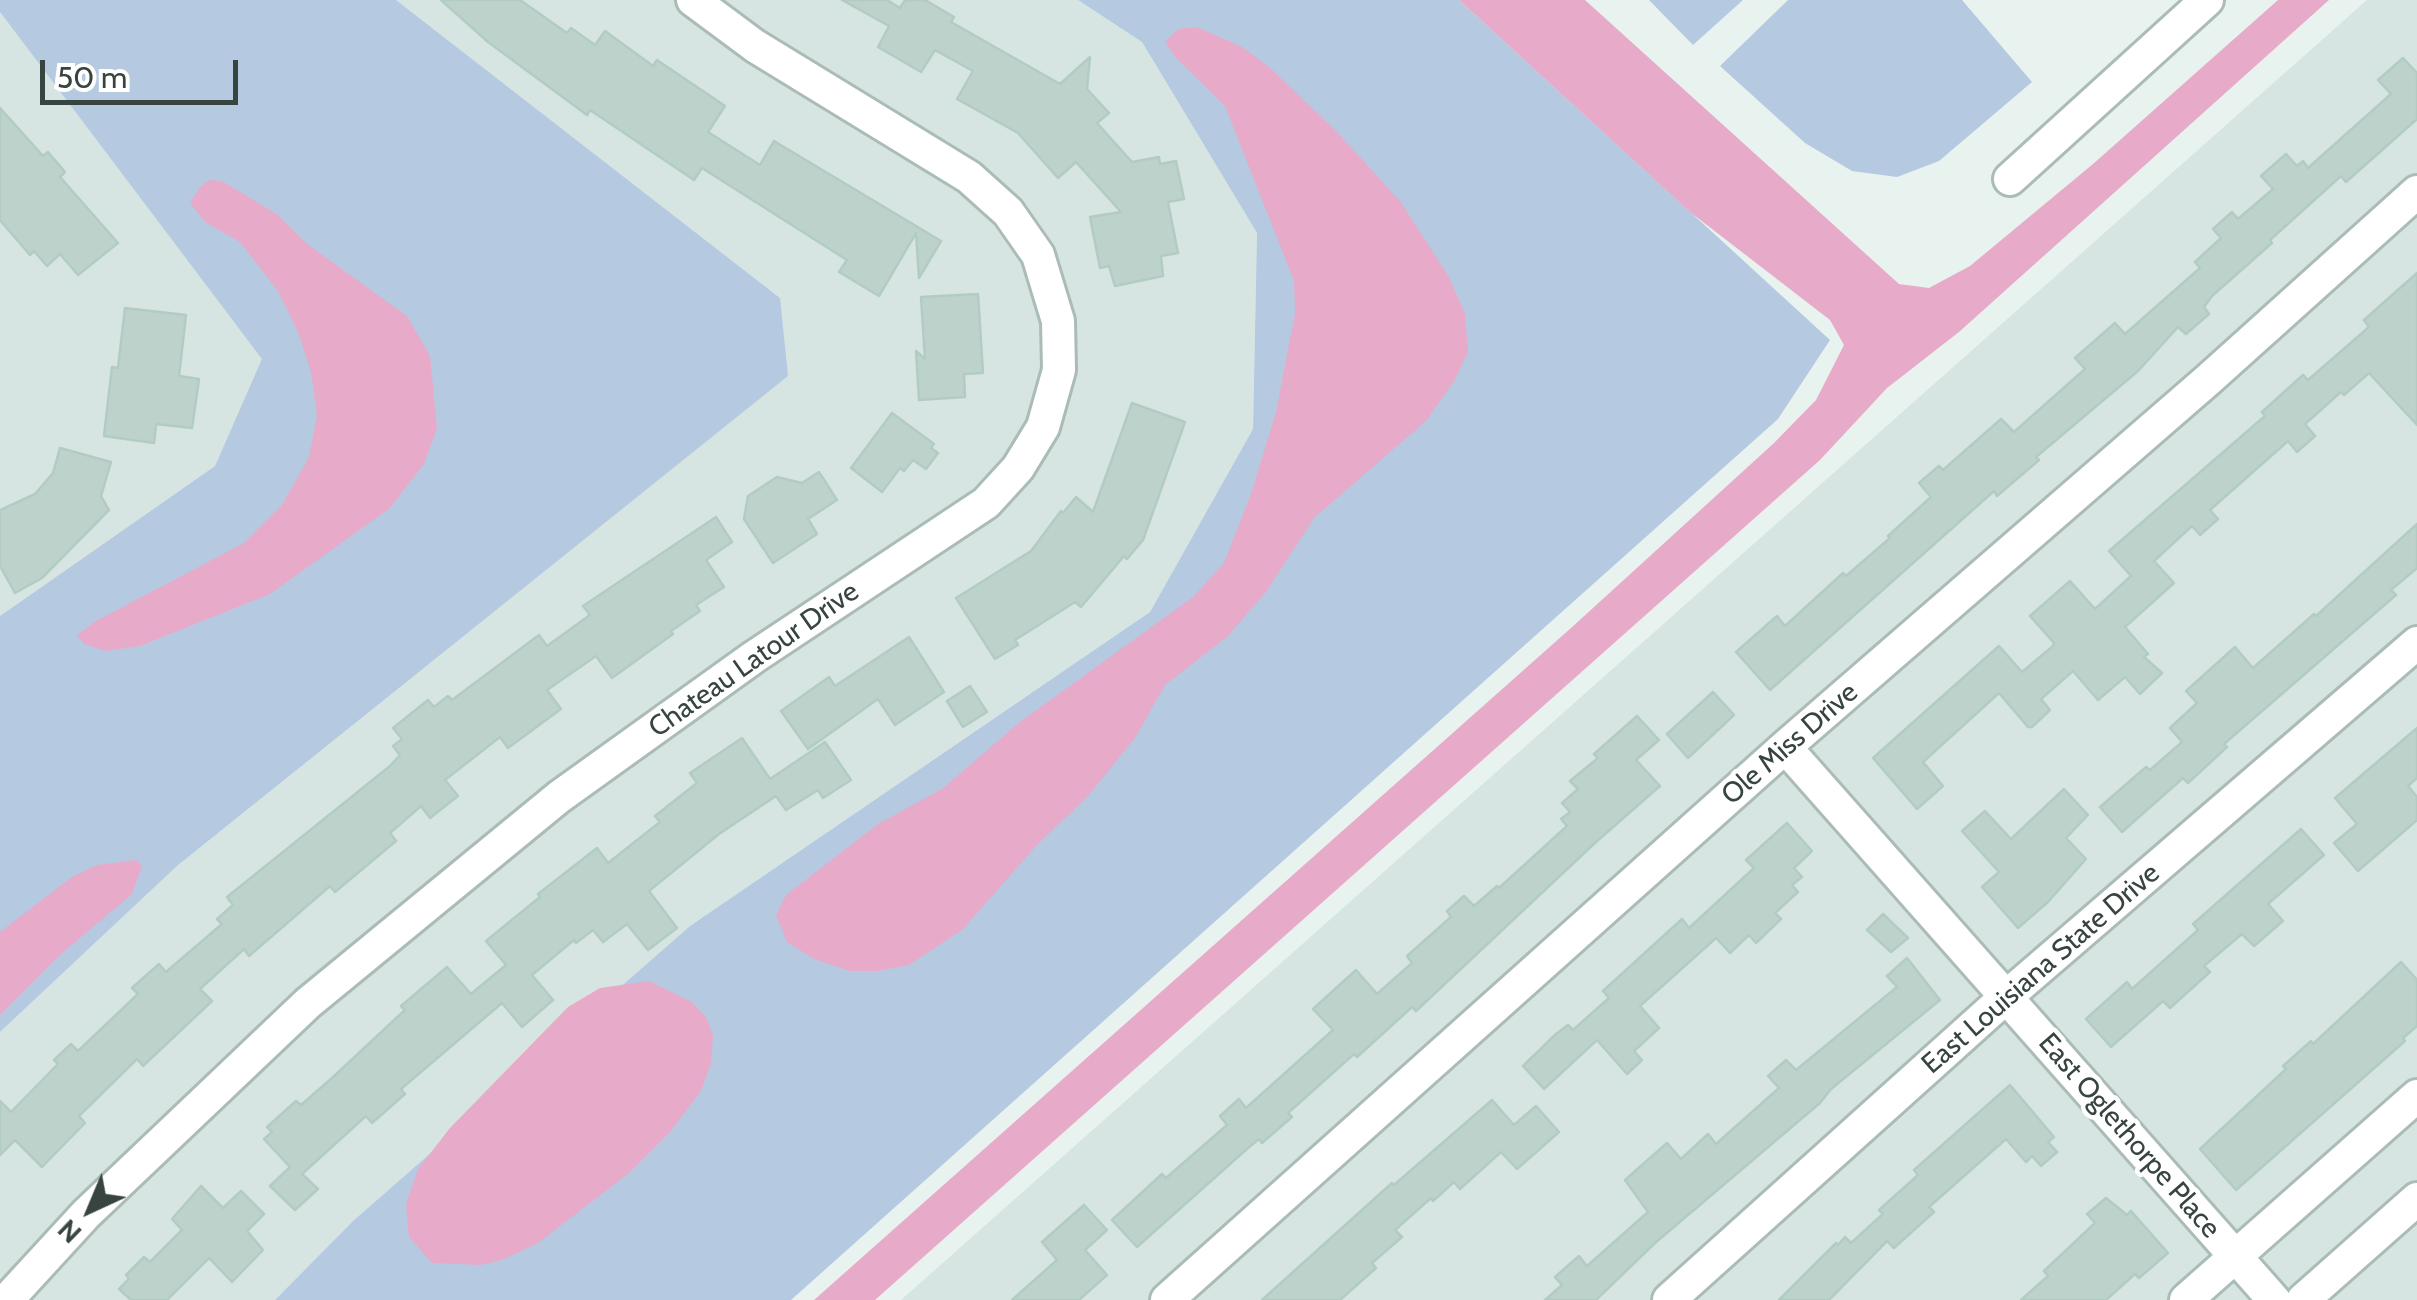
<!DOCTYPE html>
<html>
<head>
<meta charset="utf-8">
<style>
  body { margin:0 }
  #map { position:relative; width:2417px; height:1300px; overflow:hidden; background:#e8f2ef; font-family:Cabin,sans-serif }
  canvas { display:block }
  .north { position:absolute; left:40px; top:1160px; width:100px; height:100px; -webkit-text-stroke:8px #fff; paint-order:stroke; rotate:224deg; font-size:28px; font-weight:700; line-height:40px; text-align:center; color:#374440 }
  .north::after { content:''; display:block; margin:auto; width:35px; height:45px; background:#374440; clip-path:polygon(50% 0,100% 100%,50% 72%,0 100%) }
  .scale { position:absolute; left:40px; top:60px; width:198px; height:45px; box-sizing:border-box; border:5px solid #374440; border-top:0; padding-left:12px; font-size:30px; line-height:35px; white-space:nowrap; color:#374440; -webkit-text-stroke:8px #fff; paint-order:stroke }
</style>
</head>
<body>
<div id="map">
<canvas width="2417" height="1300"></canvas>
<div class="north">N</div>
<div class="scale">50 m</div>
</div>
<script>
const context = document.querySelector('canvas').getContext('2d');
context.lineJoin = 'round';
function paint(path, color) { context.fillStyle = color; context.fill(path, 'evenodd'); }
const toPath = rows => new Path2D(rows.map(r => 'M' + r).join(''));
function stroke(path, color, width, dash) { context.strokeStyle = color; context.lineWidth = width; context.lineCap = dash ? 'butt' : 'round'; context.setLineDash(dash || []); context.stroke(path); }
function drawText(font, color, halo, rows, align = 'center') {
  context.font = font + ' Cabin,sans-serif'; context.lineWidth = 9; context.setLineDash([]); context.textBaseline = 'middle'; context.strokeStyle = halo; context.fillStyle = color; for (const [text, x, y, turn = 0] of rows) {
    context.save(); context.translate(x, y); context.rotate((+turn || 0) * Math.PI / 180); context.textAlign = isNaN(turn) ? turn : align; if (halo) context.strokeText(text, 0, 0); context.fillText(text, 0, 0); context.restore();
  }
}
paint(toPath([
  [396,0,1078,0,1142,42,1257,233,1253,429,1150,612,690,926,353,1221,275,1300,0,1300,0,1032,780,298],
  [2367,0,2417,0,2417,1300,901,1300],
  [0,12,263,359,215,466,0,616]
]), '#d6e5e2');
paint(toPath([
  [0,0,396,0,780,298,788,376,178,865,0,1032,0,616,215,466,262,359,0,12],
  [1078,0,1459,0,1830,340,1778,419,791,1300,275,1300,353,1221,690,926,1150,612,1253,429,1257,233,1142,42],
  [1649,0,1743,0,1693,45],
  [1788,0,1962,0,2032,82,1939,161,1897,177,1852,171,1805,143,1720,66]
]), '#b5c9e1');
paint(toPath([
  [1459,0,1585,0,1899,284,1929,288,1970,266,2093,164,2278,0,2329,0,1959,332,1887,388,1820,460,875,1300,814,1300,1571,628,1774,443,1816,400,1844,345,1830,320,1690,212],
  [1197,27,1242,47,1269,67,1335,130,1400,201,1449,277,1465,314,1468,352,1454,381,1426,421,1314,518,1266,592,1227,637,1165,685,1135,738,1088,796,1037,845,962,930,909,965,878,971,850,971,814,959,787,942,782,930,776,915,786,895,878,824,942,789,1020,722,1193,597,1224,563,1251,494,1276,412,1295,313,1294,281,1225,106,1175,57,1165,42,1178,29],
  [210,180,222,181,278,215,307,244,407,316,430,356,437,428,424,464,390,508,270,594,140,646,106,651,84,644,77,635,96,621,244,543,282,505,309,457,317,416,311,372,298,332,278,291,240,242,205,222,190,203,201,186],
  [136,860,142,866,132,894,60,955,0,1015,0,932,72,877,97,865],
  [649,981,692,1002,706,1017,713,1036,711,1063,701,1091,670,1132,629,1173,538,1243,502,1260,481,1265,432,1263,409,1237,406,1204,418,1169,450,1128,568,1007,600,988]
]), '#e7abc9');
const building = toPath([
  [441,0,520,0,567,33,571,28,595,45,605,31,653,66,657,60,725,106,708,132,760,165,774,141,941,241,919,278,916,233,879,296,839,272,847,260,702,168,694,180,590,110,587,115,488,42,441,0],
  [842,0,887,0,900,8,905,0,925,0,954,17,951,22,1060,84,1090,57,1087,89,1109,113,1097,123,1132,162,1159,157,1160,164,1176,161,1184,199,1168,202,1178,253,1161,256,1163,276,1115,286,1109,266,1100,268,1090,217,1121,212,1076,162,1058,178,1018,133,957,99,973,71,935,50,921,72,878,47,889,26,842,0],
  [2403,58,2417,73,2417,119,2346,182,2341,176,2270,240,2272,243,2212,296,2204,307,2209,314,2186,334,2178,327,2138,371,2036,457,2039,460,1997,496,1994,491,1770,690,1736,652,1777,616,1785,626,1843,573,1846,576,1890,538,1888,536,1931,497,1919,483,1939,466,1943,470,2001,419,2014,432,2085,369,2075,358,2115,323,2125,334,2200,268,2195,262,2221,238,2213,229,2232,212,2238,219,2273,189,2261,176,2286,154,2297,166,2303,161,2308,168,2391,94,2378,80,2403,58],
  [0,108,43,156,48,152,65,172,60,177,118,243,78,275,60,254,47,266,34,251,30,255,0,220,0,108],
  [2417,273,2417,425,2369,373,2344,395,2341,392,2305,424,2315,436,2297,452,2288,441,2210,510,2218,519,2200,535,2192,526,2154,561,2174,583,2125,627,2148,654,2144,657,2162,673,2140,694,2125,677,2098,700,2073,671,2041,699,2050,710,2032,727,2028,727,1999,693,1923,762,1943,786,1917,809,1873,758,1999,646,2022,672,2053,646,2054,643,2030,616,2070,581,2095,609,2131,576,2109,551,2265,416,2262,412,2303,375,2308,380,2369,327,2364,320,2417,273],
  [978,294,983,373,964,374,965,397,919,400,916,351,925,359,921,297,978,294],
  [125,308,186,315,179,376,199,379,192,428,156,424,154,443,104,436,112,367,118,368,125,308],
  [1132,403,1185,422,1143,540,1127,559,1124,556,1081,607,1075,602,1015,640,1018,645,995,659,956,598,1031,551,1061,511,1063,513,1076,497,1093,512,1132,403],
  [892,413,934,444,931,448,938,453,926,469,913,460,904,471,900,468,882,492,851,468,892,413],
  [60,448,111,462,101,496,109,510,42,578,15,593,0,566,0,510,35,494,53,473,60,448],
  [819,472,837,500,808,519,817,534,773,563,744,519,748,496,777,477,802,483,819,472],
  [716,517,732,542,706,560,724,587,696,605,700,611,671,631,673,634,612,678,596,656,547,690,561,709,508,748,500,737,445,780,458,796,430,818,421,806,390,833,396,841,335,892,330,886,249,956,244,949,200,989,212,1001,143,1066,137,1059,79,1116,85,1123,42,1167,15,1140,0,1155,0,1101,11,1112,58,1064,54,1060,71,1044,78,1051,138,994,132,988,159,964,166,972,222,924,217,919,233,905,227,897,390,766,400,755,393,746,402,739,393,728,428,700,434,707,448,696,452,700,539,635,547,646,590,615,583,606,716,517],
  [2417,524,2417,568,2391,590,2396,595,2224,744,2227,747,2188,783,2183,778,2122,832,2100,807,2146,767,2150,770,2182,742,2170,728,2197,703,2186,691,2235,647,2253,668,2314,614,2316,616,2417,524],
  [909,637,944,692,895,725,878,699,808,749,781,711,829,677,835,686,909,637],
  [970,686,987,712,963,727,947,701,970,686],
  [1713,692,1734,715,1688,758,1667,734,1713,692],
  [1637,716,1659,740,1636,760,1660,786,1596,842,1416,1011,1412,1007,1357,1057,1354,1054,1288,1113,1292,1117,1262,1143,1259,1139,1248,1148,1137,1247,1112,1220,1162,1174,1166,1178,1227,1125,1220,1116,1239,1099,1246,1108,1333,1030,1313,1009,1356,970,1377,994,1412,963,1407,956,1451,917,1447,911,1464,896,1474,906,1497,886,1499,888,1567,826,1561,819,1570,812,1562,803,1578,789,1570,781,1598,758,1594,754,1637,716],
  [2417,728,2417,778,2408,786,2417,797,2417,820,2358,871,2334,843,2357,824,2335,798,2417,728],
  [742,738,770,779,825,742,851,780,823,798,818,790,786,810,776,796,719,834,649,891,677,928,648,950,627,924,603,942,593,930,576,943,574,940,532,975,553,1000,522,1027,502,1003,401,1089,405,1094,372,1123,366,1116,302,1174,318,1189,295,1210,270,1186,290,1167,264,1139,272,1132,267,1127,296,1101,301,1105,332,1078,405,1010,401,1006,447,967,471,994,506,965,486,941,540,897,538,894,597,848,608,863,660,822,655,816,697,783,690,773,742,738],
  [2064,789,2088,815,2066,838,2086,859,2048,902,2018,928,1982,887,1999,872,1962,831,1985,811,2011,839,2064,789],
  [1787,823,1812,851,1794,868,1802,877,1792,885,1798,892,1775,913,1781,919,1756,943,1749,935,1730,953,1716,938,1640,1006,1659,1028,1634,1051,1642,1060,1627,1074,1597,1040,1544,1089,1523,1066,1556,1034,1568,1025,1573,1030,1609,998,1603,991,1682,919,1689,928,1754,868,1746,860,1787,823],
  [2301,829,2324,855,2268,904,2283,921,2254,946,2242,934,2204,966,2210,972,2170,1008,2163,1001,2111,1047,2086,1019,2127,982,2132,989,2198,930,2193,924,2301,829],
  [1883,914,1908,938,1891,952,1867,930,1883,914],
  [1907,958,1940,1000,1831,1089,1820,1103,1655,1243,1596,1300,1545,1300,1562,1285,1555,1277,1579,1256,1587,1266,1648,1212,1625,1180,1667,1143,1681,1159,1708,1134,1716,1144,1779,1088,1768,1076,1786,1060,1796,1070,1897,987,1887,976,1907,958],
  [2401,962,2417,980,2417,1026,2403,1038,2405,1041,2236,1190,2200,1149,2286,1069,2283,1066,2311,1041,2313,1044,2401,962],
  [2010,1085,2054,1137,2048,1142,2057,1152,2041,1166,2032,1156,2026,1162,2006,1139,1929,1207,1934,1212,1894,1248,1887,1241,1829,1300,1779,1300,1836,1243,1838,1245,1845,1237,1851,1243,1883,1214,1879,1210,1918,1175,1914,1170,2010,1085],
  [1492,1100,1514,1125,1536,1106,1559,1132,1517,1169,1501,1152,1460,1189,1454,1182,1433,1201,1431,1198,1395,1230,1402,1237,1372,1263,1376,1268,1340,1300,1262,1300,1392,1183,1394,1185,1492,1100],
  [201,1186,223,1208,241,1191,264,1214,247,1231,263,1250,232,1282,209,1258,167,1300,131,1300,119,1289,129,1279,126,1275,144,1257,150,1262,182,1230,172,1219,201,1186],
  [2106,1198,2127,1215,2131,1211,2168,1253,2139,1278,2135,1274,2106,1300,2021,1300,2048,1276,2044,1271,2095,1223,2087,1214,2106,1198],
  [1084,1205,1107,1230,1085,1250,1107,1275,1079,1300,1012,1300,1057,1260,1042,1242,1084,1205]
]);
paint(building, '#bed2cc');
stroke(building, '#b2ccc4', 2.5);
const minor = toPath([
  [2010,179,2207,0],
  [1785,747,2274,1300],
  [7,1300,86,1214,308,1003,559,797,754,657,986,503,1018,468,1043,427,1059,370,1058,321,1038,255,1008,212,969,177,755,46,693,0],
  [1167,1300,1785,747,2209,379,2417,192],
  [1669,1300,2006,997,2417,643],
  [2186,1300,2417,1096],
  [2303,1300,2417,1199]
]);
stroke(minor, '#abbcb7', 38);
stroke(minor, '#fff', 32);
drawText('28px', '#374440', '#fff', [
  ["Chateau Latour Drive",754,660,-35],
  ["Ole Miss Drive",1790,744,-41],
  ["East Louisiana State Drive",2041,969,-41],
  ["East Oglethorpe Place",2129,1136,49]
]);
</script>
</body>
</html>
